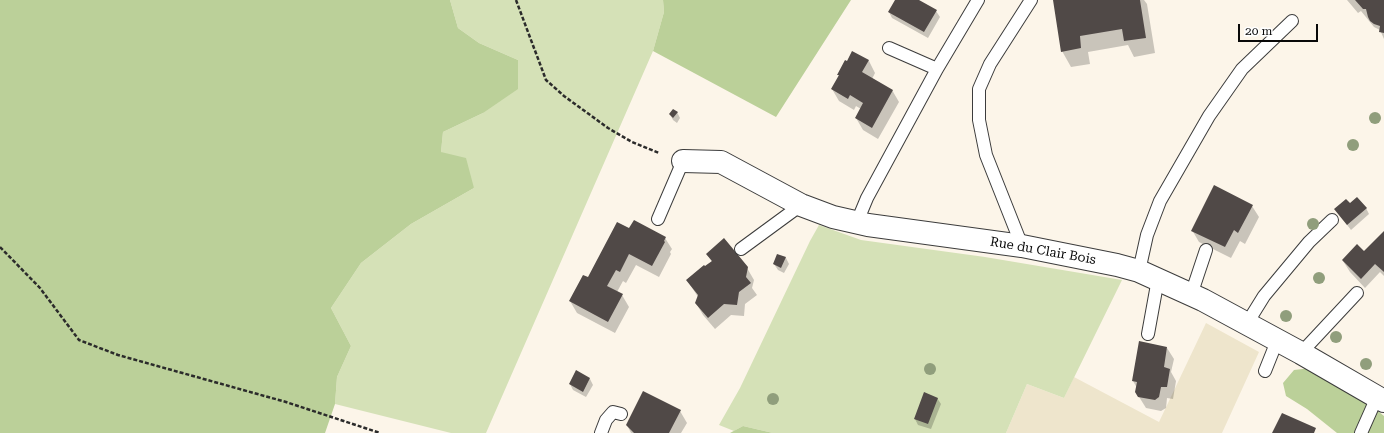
<!DOCTYPE html>
<html>
<head>
<meta charset="utf-8">
<style>
  body { margin:0 }
  #map { position:relative; width:1384px; height:433px; overflow:hidden; background:#fcf5e9; font-family:"Roboto Serif",serif }
  canvas { display:block }
  .scale { position:absolute; left:1238px; top:24px; width:80px; height:18px; box-sizing:border-box; border:2px solid #090909; border-top:0; padding-left:5px; font-size:12px; line-height:14px; white-space:nowrap; color:#090909; -webkit-text-stroke:3px #fff; paint-order:stroke }
</style>
</head>
<body>
<div id="map">
<canvas width="1384" height="433"></canvas>
<div class="scale">20 m</div>
</div>
<script>
const context = document.querySelector('canvas').getContext('2d');
context.lineJoin = 'round';
function paint(path, color) { context.fillStyle = color; context.fill(path, 'evenodd'); }
const toPath = rows => new Path2D(rows.map(r => 'M' + r).join(''));
function stroke(path, color, width, dash) { context.strokeStyle = color; context.lineWidth = width; context.lineCap = dash ? 'butt' : 'round'; context.setLineDash(dash || []); context.stroke(path); }
function drawText(font, color, halo, rows, align = 'center') {
  context.font = font + ' "Roboto Serif",serif'; context.lineWidth = 4; context.setLineDash([]); context.textBaseline = 'middle'; context.strokeStyle = halo; context.fillStyle = color; for (const [text, x, y, turn = 0] of rows) {
    context.save(); context.translate(x, y); context.rotate((+turn || 0) * Math.PI / 180); context.textAlign = isNaN(turn) ? turn : align; if (halo) context.strokeText(text, 0, 0); context.fillText(text, 0, 0); context.restore();
  }
}
paint(toPath([
  [1206,323,1259,352,1222,433,1006,433,1027,384,1064,398,1074,377,1159,422]
]), '#eee5cc');
paint(toPath([
  [450,0,663,0,664,12,653,51,486,433,451,433,335,404,337,377,351,346,331,308,361,263,411,224,474,188,441,152,443,132,483,113,518,60,479,43,458,28],
  [819,225,861,240,985,257,1122,280,1064,398,1027,384,1006,433,773,433,743,426,734,431,719,425,740,388,810,241]
]), '#d5e1b7');
paint(toPath([
  [0,0,450,0,458,28,479,43,518,60,518,89,483,113,443,132,441,152,466,158,474,188,411,224,361,263,331,308,351,346,337,377,335,404,325,433,0,433],
  [663,0,851,0,776,117,653,51,664,12],
  [1311,368,1346,392,1368,403,1384,416,1384,433,1337,433,1307,409,1286,396,1283,383,1294,370],
  [743,426,773,433,730,433]
]), '#bbd099');
paint(toPath([
  [896,0,917,0,936,11,940,17,928,38,892,18,889,12],
  [1062,0,1144,0,1147,4,1155,53,1134,57,1128,45,1088,52,1090,64,1071,67,1062,51],
  [1347,0,1384,0,1384,39,1380,30,1374,27,1361,11,1358,13],
  [853,52,869,61,875,73,872,79,892,90,899,102,878,139,863,130,856,118,861,109,856,106,854,110,839,101,832,89,839,77,838,74,847,63],
  [677,112,680,118,677,123,673,120,670,114],
  [1350,205,1366,208,1369,214,1351,230,1335,209],
  [1252,206,1259,217,1245,244,1240,241,1231,258,1199,242,1192,230],
  [630,230,665,238,672,249,670,252,671,254,659,277,636,265,626,283,623,281,617,292,622,295,629,307,615,333,577,313,570,301],
  [1384,233,1384,276,1380,272,1365,288,1350,272,1343,261,1364,252],
  [707,254,747,268,754,280,752,288,757,295,745,304,744,316,731,315,715,329,703,315,696,303,698,297,687,280,712,262],
  [778,255,786,258,789,264,784,273,778,270,774,264],
  [1167,348,1174,359,1171,372,1176,381,1173,399,1167,398,1166,408,1161,411,1146,408,1136,392,1137,388,1133,381],
  [577,372,590,379,593,385,586,397,573,390,570,384],
  [937,398,941,404,931,429,918,425,915,419],
  [680,411,687,423,681,433,631,433,627,425]
]), '#0003');
paint(toPath([
  [895,0,919,0,937,10,924,32,888,12],
  [1053,0,1140,0,1146,38,1124,41,1122,29,1080,36,1081,48,1061,52],
  [1355,0,1384,0,1384,33,1379,32,1380,26,1374,24,1370,21,1368,17,1366,9,1363,9],
  [852,51,869,60,862,72,893,90,872,128,855,118,863,103,850,95,848,99,831,89,839,75,837,75,845,60,847,61],
  [673,109,678,112,673,118,669,114],
  [1214,185,1253,205,1238,233,1234,230,1225,247,1191,231],
  [1357,197,1367,208,1347,225,1334,209,1346,199,1350,203],
  [634,220,666,237,664,241,665,242,652,266,629,254,620,272,616,270,607,286,623,294,608,322,569,301,583,275,588,277,617,222,629,228],
  [1384,231,1384,272,1375,264,1361,279,1342,260,1357,244,1364,251],
  [724,238,748,267,746,277,751,283,739,292,737,305,724,304,708,318,695,303,698,295,686,280,704,265,705,266,712,261,706,254],
  [777,254,786,257,781,268,773,264],
  [1139,341,1167,347,1164,367,1170,369,1167,387,1161,387,1159,397,1155,400,1138,397,1135,392,1137,382,1132,381],
  [576,370,590,378,583,392,569,384],
  [643,391,681,410,669,433,634,433,626,425],
  [924,392,938,398,928,424,914,419],
  [1282,413,1316,428,1314,433,1272,433]
]), '#504947');
const service = toPath([
  [889,48,937,69],
  [658,219,683,161],
  [857,222,867,198,937,69,978,0],
  [1022,246,986,155,979,120,979,89,990,64,1031,0],
  [741,249,801,205],
  [1139,271,1147,235,1160,201,1209,116,1242,69,1292,21],
  [1191,295,1206,250],
  [1246,325,1264,296,1309,242,1332,220],
  [1148,334,1158,279],
  [1301,353,1357,293],
  [1265,371,1277,341],
  [601,433,606,420,613,412,621,414],
  [1361,433,1377,397]
]);
const minor = toPath([
  [683,161,721,162,801,205,833,217,868,225,1022,246,1117,265,1139,271,1203,300,1301,353,1384,401]
]);
stroke(service, '#3c3c3c', 14);
stroke(minor, '#3c3c3c', 24);
stroke(toPath([
  [516,0,546,80,564,96,608,128,632,142,659,153],
  [0,247,40,288,79,340,118,355,286,402,380,433]
]), '#2b2b2b', 2.5, [4, 2]);
stroke(service, '#fff', 12);
stroke(minor, '#fff', 22);
context.fillStyle = '#909e7c';
for (const [x, y] of [
  [1375,118],
  [1353,145],
  [1313,224],
  [1319,278],
  [1286,316],
  [1336,337],
  [1366,364],
  [930,369],
  [773,399]
]) { context.beginPath(); context.arc(x, y, 6, 0, 2 * Math.PI); context.fill(); }
drawText('13px', '#090909', '#fff', [
  ["Rue du Clair Bois",1043,251,10]
]);
</script>
</body>
</html>
